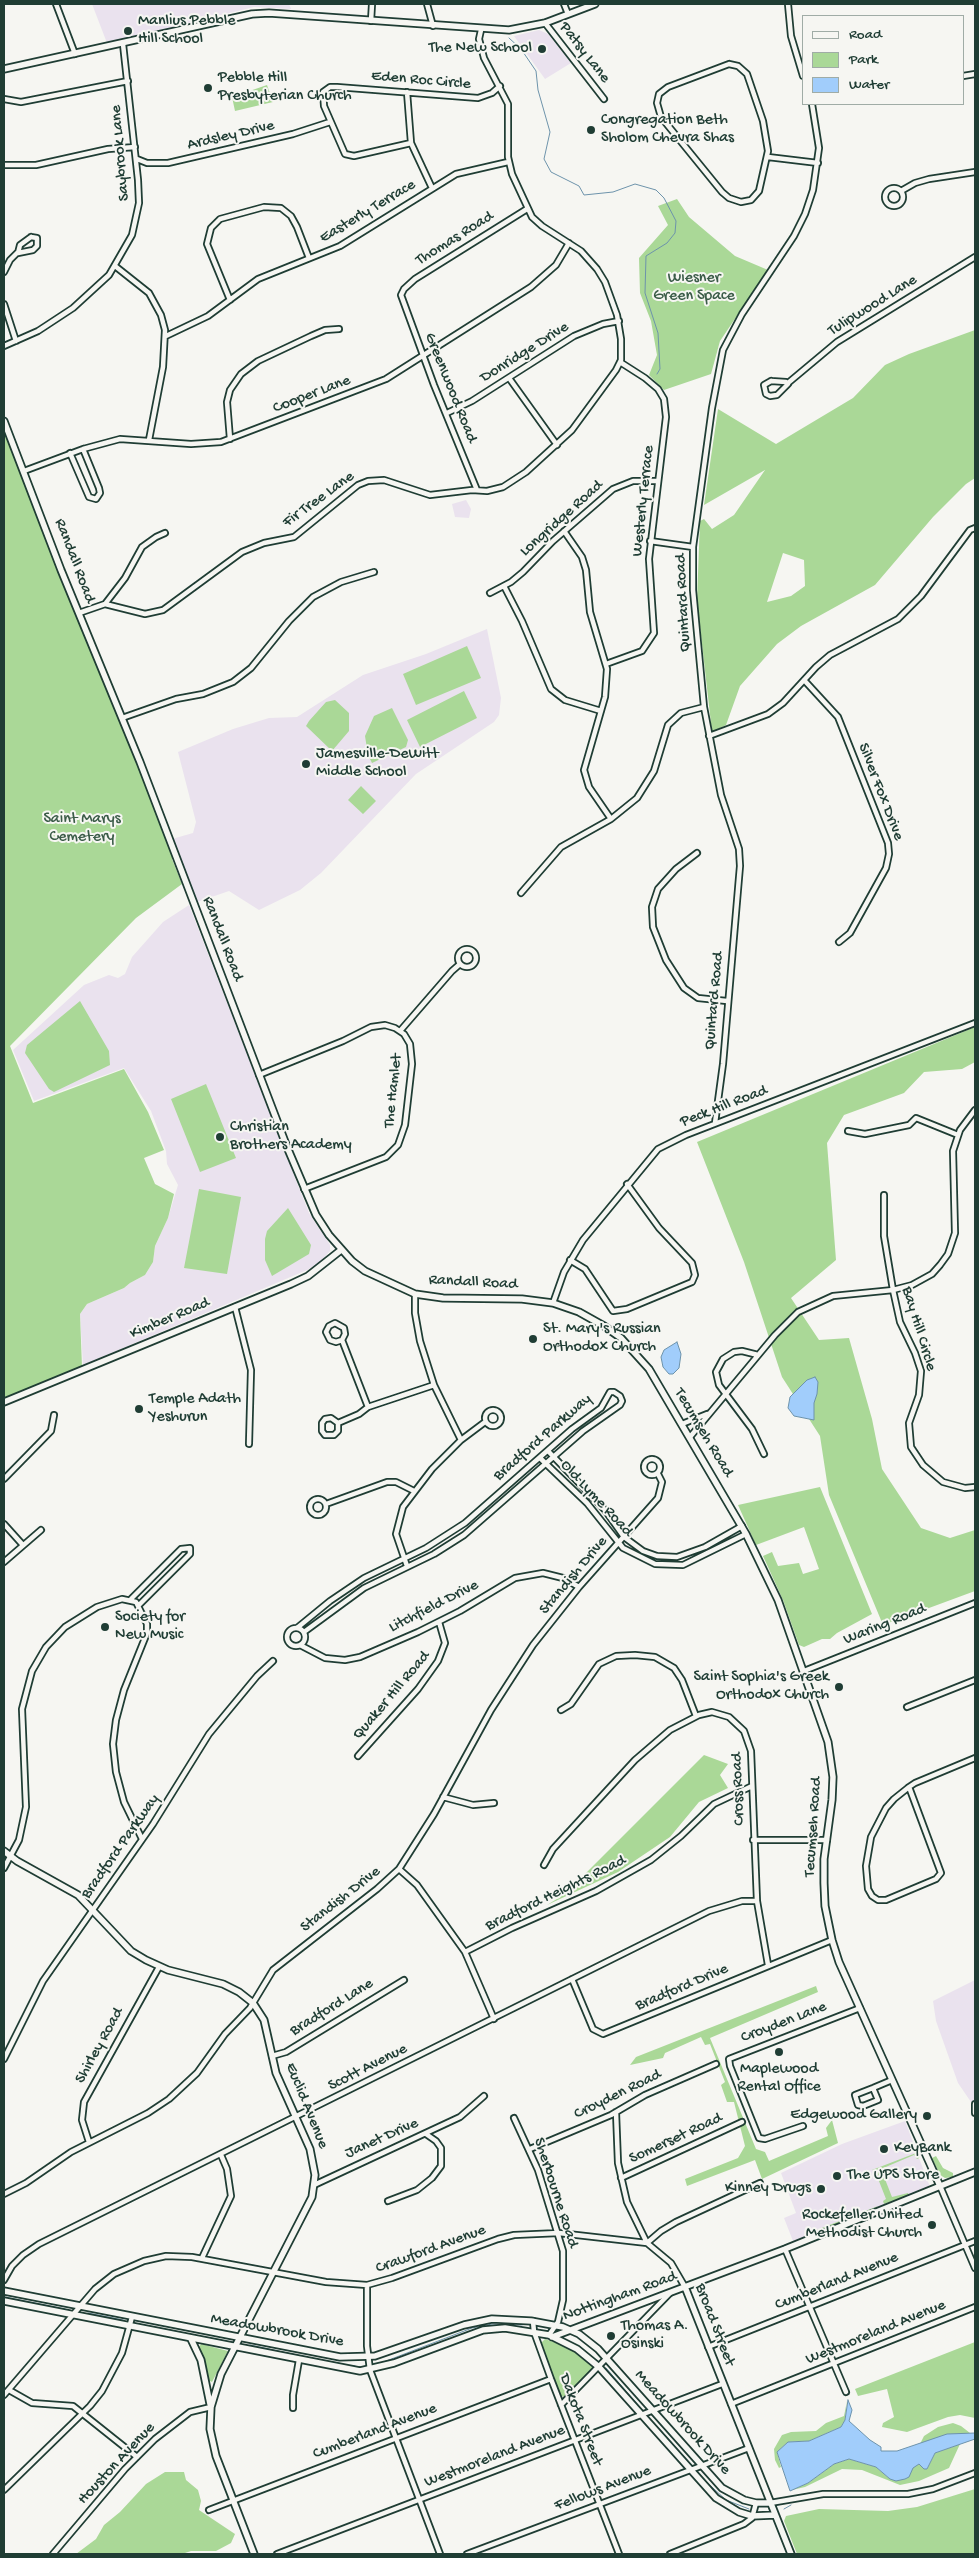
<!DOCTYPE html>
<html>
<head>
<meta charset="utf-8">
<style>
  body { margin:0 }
  #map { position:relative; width:979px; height:2558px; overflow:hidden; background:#f6f6f2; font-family:"Gochi Hand",sans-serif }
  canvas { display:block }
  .frame { position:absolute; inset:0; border:5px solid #1f3d34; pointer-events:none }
  .legend { position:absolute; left:802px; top:15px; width:162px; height:90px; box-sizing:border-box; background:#f6f6f2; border:1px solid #a0aca6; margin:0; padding:6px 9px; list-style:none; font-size:15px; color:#1f3d34 }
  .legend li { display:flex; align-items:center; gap:10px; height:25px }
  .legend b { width:25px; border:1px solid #a0aca6 }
</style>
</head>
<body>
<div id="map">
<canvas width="979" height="2558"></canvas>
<div class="frame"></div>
<ul class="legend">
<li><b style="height:6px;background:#f6f6f2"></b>Road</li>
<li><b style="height:14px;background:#aad897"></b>Park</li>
<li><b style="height:14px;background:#a1cdfb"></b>Water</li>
</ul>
</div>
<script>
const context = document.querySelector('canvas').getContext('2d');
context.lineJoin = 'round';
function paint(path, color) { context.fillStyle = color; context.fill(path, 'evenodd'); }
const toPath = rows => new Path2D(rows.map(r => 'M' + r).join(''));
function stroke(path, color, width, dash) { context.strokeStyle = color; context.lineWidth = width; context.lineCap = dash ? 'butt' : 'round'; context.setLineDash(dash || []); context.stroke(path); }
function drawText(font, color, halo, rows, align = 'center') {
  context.font = font + ' "Gochi Hand",sans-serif'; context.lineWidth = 4; context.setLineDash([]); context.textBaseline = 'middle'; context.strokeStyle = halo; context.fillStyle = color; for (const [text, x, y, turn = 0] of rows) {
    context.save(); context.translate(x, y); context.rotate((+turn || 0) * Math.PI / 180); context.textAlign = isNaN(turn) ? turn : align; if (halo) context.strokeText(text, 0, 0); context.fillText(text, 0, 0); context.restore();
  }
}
paint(toPath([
  [92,4,289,4,291,9,254,7,107,43],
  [539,30,548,34,571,63,545,79,514,36],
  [466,500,471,509,469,518,455,517,452,504],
  [487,629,501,698,499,715,494,722,416,774,321,873,300,890,259,910,229,891,197,902,172,839,193,833,196,822,178,752,233,729,269,718,297,717,363,675,426,654],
  [189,905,299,1188,309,1213,330,1245,330,1251,319,1263,307,1270,83,1365,80,1314,87,1304,124,1288,130,1283,145,1275,153,1262,155,1246,168,1218,178,1185,167,1164,166,1151,151,1111,124,1068,34,1101,13,1050,84,985,109,975,118,978,125,974,132,957,163,922],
  [975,1980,975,2101,971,2102,958,2083,936,2021,933,2001],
  [905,2121,930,2187,793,2241,784,2218,796,2213,781,2173,842,2144]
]), '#eae2ee');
paint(toPath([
  [267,85,273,102,235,111,232,97],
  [677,199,689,217,735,256,768,270,720,341,711,374,664,390,649,375,657,355,651,321,640,293,639,258,668,225,658,206],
  [975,330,975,478,966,484,933,517,875,585,801,626,777,644,740,686,726,725,712,732,697,600,700,521,704,519,712,529,734,515,765,470,704,505,718,409,776,444,853,398,885,365,909,354],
  [783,553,804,560,805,586,791,596,767,602],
  [4,421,176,856,172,859,182,884,136,918,10,1046,33,1103,124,1069,148,1112,164,1150,144,1158,155,1184,174,1194,168,1218,155,1246,153,1262,145,1275,130,1283,124,1288,87,1304,80,1314,82,1367,4,1399],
  [467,646,481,678,416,705,403,674],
  [464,691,477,718,420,747,407,720],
  [335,700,349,713,349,731,332,751,306,726,309,721,326,702],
  [392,708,408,740,406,747,372,763,368,755,365,736,374,716],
  [361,786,376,801,363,814,348,800],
  [80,1001,109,1051,110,1065,54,1092,49,1089,25,1053,27,1045],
  [975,1027,975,1062,962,1069,924,1072,904,1093,844,1115,827,1143,836,1260,791,1298,819,1340,849,1338,872,1419,882,1469,921,1528,950,1538,975,1530,975,1591,883,1625,829,1495,820,1436,782,1377,744,1262,697,1142],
  [206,1084,236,1158,200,1172,171,1099],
  [199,1189,241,1197,227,1274,184,1268],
  [288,1208,311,1245,309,1254,272,1276,265,1260,265,1239,267,1231],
  [820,1487,872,1614,837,1633,830,1639,822,1639,804,1647,799,1645,783,1600,763,1556,772,1552,778,1566,799,1563,803,1574,819,1569,804,1527,756,1545,738,1505],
  [704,1755,728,1764,720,1775,728,1788,699,1802,670,1837,618,1872,547,1905,565,1894],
  [816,1986,818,1992,710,2038,756,2149,765,2152,769,2161,828,2136,826,2128,832,2120,838,2143,762,2179,755,2160,687,2186,685,2179,738,2158,745,2146,734,2102,727,2102,721,2085,725,2082,710,2044,705,2045,701,2037,665,2053,663,2058,630,2065,636,2057],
  [916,2153,920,2155,919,2158,917,2159,914,2155,881,2169,892,2197,908,2193,909,2195,884,2204,883,2201,886,2199,875,2171,872,2170],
  [936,2156,943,2168,953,2173,953,2177,945,2178,940,2175,932,2158],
  [878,2206,865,2215,810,2235,809,2233],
  [545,2339,571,2348,595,2367,565,2397,560,2396,550,2371,541,2343],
  [975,2342,975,2418,960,2415,948,2417,907,2432,882,2427,883,2423,894,2417,887,2389,858,2396,855,2389],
  [201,2344,228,2351,212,2382,208,2380,199,2347],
  [847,2401,845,2420,841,2427,809,2441,788,2442,777,2452,781,2467,779,2468,775,2460,774,2449,782,2435,791,2432,816,2431,826,2423,844,2416],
  [953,2423,961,2426,970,2433,920,2444,924,2436,938,2427],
  [960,2444,949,2468,919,2481,900,2485,862,2470,842,2469,805,2487,792,2490,808,2483,834,2464,849,2459,876,2467,890,2479,919,2464,927,2469,935,2453],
  [165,2472,184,2472,186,2480,198,2490,201,2501,199,2510,235,2534,231,2543,216,2551,191,2551,182,2554,76,2554,96,2539,104,2525,120,2512,146,2484],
  [975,2489,975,2554,797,2554,784,2521,786,2516,819,2509,888,2511,917,2507]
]), '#aad897');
const water = toPath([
  [677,1342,681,1354,679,1368,673,1374,669,1374,663,1367,661,1357,664,1350,677,1342],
  [815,1377,818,1382,817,1394,814,1403,814,1420,794,1416,788,1408,790,1397,807,1380,815,1377],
  [848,2400,852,2410,849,2421,870,2440,881,2447,881,2451,897,2451,947,2434,975,2433,975,2439,935,2453,927,2469,924,2469,919,2464,913,2468,909,2477,905,2479,896,2481,890,2479,876,2467,849,2459,834,2464,808,2483,790,2491,777,2452,788,2442,809,2441,841,2427,845,2420,848,2400]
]);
paint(water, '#a1cdfb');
stroke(water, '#6d93ab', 1);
stroke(toPath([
  [509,38,521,49,536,71,538,90,550,132,544,159,551,172,579,186,584,195,613,192,635,184,656,190,664,198,676,221,675,233,667,243,646,256,645,293,658,333,660,369,657,374],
  [5,2297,65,2309],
  [88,2313,123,2320],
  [139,2324,197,2336],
  [250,2345,339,2364],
  [381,2363,472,2328,492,2324,522,2325],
  [343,2365,355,2366],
  [606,2368,638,2405],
  [654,2423,686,2459],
  [702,2478,726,2500,749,2509],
  [784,2509,791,2505]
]), '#6d93ab', 1);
const minor = toPath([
  [56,4,75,54],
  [427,4,433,26],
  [564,4,568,14],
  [788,4,791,36,803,76],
  [371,21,372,4],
  [545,23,604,99],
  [729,64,738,66,747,74,763,121,768,151,759,191,751,200,741,202,729,198,722,192,661,117,657,103,659,94,668,87,729,64],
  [963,76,975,74],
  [407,92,411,143,432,188],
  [4,99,21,102,128,81],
  [411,143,354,156,345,154,324,106,323,92,330,87,337,87,478,98,492,93,500,86],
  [768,157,818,163],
  [137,159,147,163,168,163,293,134,330,122],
  [4,165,36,165,108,149,135,147],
  '885 197a9 9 0 1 1 18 0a9 9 0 1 1-18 0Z',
  [901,191,915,183,929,179,975,172],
  [31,237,37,238,37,246,33,250,18,253,20,245,31,237],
  [115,266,149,293,161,315,165,330,163,367,149,440],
  [4,272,10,260,17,253],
  [230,300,207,244,211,228,220,219,264,207,281,208,291,216,297,227,309,258],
  [4,304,16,341],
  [166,336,208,316,258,279,340,246,456,174,508,162],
  [4,346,38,331,73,308,109,275,132,235,139,203,138,180,123,44],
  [509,378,557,445],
  [771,381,786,382,788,384,777,395,770,396,766,394,764,385,771,381],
  [788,383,837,342,975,257],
  [447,413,472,401,574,336,603,324,619,321],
  [230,439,227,402,230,390,241,374,258,361,311,336,325,330,339,329],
  [70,453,89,497,96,499,100,493,99,488,83,449],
  [24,471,83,449,120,439,191,444,221,442,386,379,531,287,556,265,569,243],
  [477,490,434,385,401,295,404,289,415,279,527,209],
  [564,531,582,557,586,570,590,612,607,669,605,697,584,770,589,787,611,819],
  [650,541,693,547],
  [504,586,522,621,551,689,565,700,601,711],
  [490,593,511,582,523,572,553,541,613,489,633,481,658,481],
  [105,604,145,614,163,610,242,552,264,543,294,537,358,485,368,481,384,480,430,495,472,490,487,491,503,487,526,472,572,430,616,370,621,360,621,339,617,315,605,282,597,269,581,251,542,226,532,217,512,174,508,157,508,104,484,58,479,39,481,30],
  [79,613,105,604,125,578,142,547,156,537,165,533],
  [606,664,642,651,654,633,649,559,666,417,664,399,658,389,645,378,620,362],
  [804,680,838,717,888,843,889,854,886,868,850,933,839,942],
  [122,718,176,699,203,694,233,682,251,668,289,621,313,597,341,582,374,572],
  [709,736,768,714,783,703,816,667,830,655,898,619,921,596,970,530,975,528],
  [697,853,676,869,658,889,652,907,653,927,666,960,684,988,698,998,727,1001],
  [521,893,561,847,611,819,637,798,654,771,668,725,681,713,704,707],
  '458 958a9 9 0 1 1 18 0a9 9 0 1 1-18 0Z',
  [400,1031,452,971,460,964],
  [259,1075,343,1041,371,1027,385,1025,395,1028,404,1034,410,1044,412,1064,405,1125,398,1145,386,1157,304,1189],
  [715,1123,723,1064,740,866,739,849,721,795,704,707,693,590,693,547,712,408,723,350,742,314,794,236,805,214,813,190,819,148,812,104],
  [848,1131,865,1134,909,1125,916,1118,958,1135],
  [884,1195,884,1236,893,1290,900,1322,915,1353,921,1371,919,1395,909,1423,911,1447,923,1465,943,1482,965,1488,975,1487],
  [570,1260,585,1269,613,1311,627,1309,692,1282,695,1275,692,1263,659,1228,627,1184],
  [415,1294,415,1313,420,1341,434,1385,461,1440],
  [553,1303,564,1272,583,1240,658,1149,686,1135,975,1023],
  [235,1307,251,1370,249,1444],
  [342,1340,336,1342,330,1340,326,1332,329,1326,335,1323,344,1328,345,1334,342,1340,368,1407],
  [758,1355,742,1351,734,1352,723,1359,716,1372,719,1385,752,1429,764,1454],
  '485 1418a8 8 0 1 1 16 0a8 8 0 1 1-16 0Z',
  [338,1423,338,1431,334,1435,325,1435,322,1431,322,1423,325,1419,331,1418,338,1423,359,1414,368,1407,434,1385],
  [682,1424,707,1414],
  [690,1437,775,1335,798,1312,833,1296,893,1290,912,1285,932,1274,940,1265,948,1254,955,1233,953,1151,960,1130,975,1110],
  [548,1451,605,1510,624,1537,643,1551,657,1556,677,1557,705,1547,742,1526],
  [540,1458,587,1503,623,1548,655,1564,683,1565,746,1534],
  '644 1467a8 8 0 1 1 16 0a8 8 0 1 1-16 0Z',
  [4,1479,51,1431,54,1415],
  '310 1507a8 8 0 1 1 16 0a8 8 0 1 1-16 0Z',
  [326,1504,387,1482,396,1482,414,1491],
  [4,1524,22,1544],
  [4,1562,41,1530],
  [407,1566,396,1534,403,1507,432,1469,461,1440,485,1422],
  [131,1599,181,1549,190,1548,190,1554,139,1605],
  '287 1637a9 9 0 1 1 18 0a9 9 0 1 1-18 0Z',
  [297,1628,330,1601,364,1578,426,1548,465,1523,572,1429,601,1408,610,1392,614,1392,620,1396,622,1401,620,1405,583,1431,464,1535,434,1554,364,1588,304,1632],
  [300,1645,325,1658,345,1660,360,1657,418,1632,460,1611,515,1578,543,1573,563,1578,579,1587],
  [804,1671,975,1603],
  [907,1707,975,1680],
  [561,1710,571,1704,599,1664,616,1656,635,1655,655,1657,674,1668,682,1680,696,1716],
  [358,1756,418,1689,438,1661,445,1643,439,1622],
  [909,1787,941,1873,936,1879,886,1900,878,1900,872,1896,868,1889,866,1866,871,1837,886,1808,894,1799,909,1787,915,1783,975,1758],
  [443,1797,473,1805,494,1803],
  [753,1840,827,1840],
  [544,1865,553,1849,635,1760,670,1730,699,1715,712,1712,729,1717,744,1731,751,1751,757,1901,768,1965],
  [4,1868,19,1840,26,1807,22,1709,32,1671,46,1647,65,1627,97,1607,122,1599,136,1602,147,1624,147,1633,124,1690,116,1720,113,1744,116,1772,124,1802,142,1839],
  [399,1869,417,1885,465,1952,494,2019],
  [465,1952,512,1928,596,1891,651,1860,681,1836,714,1804,752,1786],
  [572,1979,593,2029,603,2034,832,1940],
  [272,2056,286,2052,404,1980],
  [4,2059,43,1981,153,1824,209,1734,257,1676,273,1661],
  [873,2088,878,2100,863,2106,858,2105,855,2095,873,2088,892,2080],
  [975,2104,975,2113],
  [616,2112,618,2163,627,2202,647,2243,671,2263,685,2287],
  [514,2118,538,2170,563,2251,563,2300,558,2322,549,2335],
  [803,2126,765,2139,759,2138,730,2066,729,2059,860,2008],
  [89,2142,82,2120,84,2102,159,1967],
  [530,2149,611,2115,645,2095,716,2064],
  [621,2178,742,2122],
  [314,2185,460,2117,484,2096],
  [940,2186,975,2268],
  [4,2194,26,2183,71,2152,148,2113,169,2099,197,2073,225,2034,250,2008,273,1970,377,1889,399,1869,434,1814,491,1710,533,1645,579,1587,658,1498,662,1482,658,1474],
  [388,2201,417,2190,432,2178,441,2166,441,2148,436,2141,426,2134],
  [785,2249,846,2392],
  [202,2258,231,2196,227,2169,221,2155],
  [4,2280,12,2266,23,2255,39,2244,709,1911,742,1901,757,1901],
  [367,2285,367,2346,370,2370,440,2554],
  [533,2321,534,2332,551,2379,619,2554],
  [708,2347,975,2241],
  [9,2390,32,2403,73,2406,137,2457],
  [4,2395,95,2289,114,2274,144,2261,166,2256,192,2257,326,2282,367,2285,392,2278,498,2239,514,2235,559,2233,647,2243,661,2231,676,2222,760,2183],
  [731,2404,975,2307],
  [561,2405,670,2293],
  [293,2408,293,2395,299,2360],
  [4,2490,90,2406,102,2391,122,2353,132,2317],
  [770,2503,823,2494,908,2494,933,2489,975,2473],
  [209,2510,551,2379],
  [53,2554,125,2469,155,2439,190,2412,211,2407],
  [277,2554,722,2384],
  [467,2554,749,2448],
  [670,2554,744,2524,752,2518,756,2503]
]);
const tertiary = toPath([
  [4,69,252,14,269,13,509,30,545,23,595,4],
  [4,421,61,570,140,762,287,1147,316,1215,329,1235,352,1261,365,1271,415,1294,443,1298,522,1299,553,1303,579,1312,604,1326,621,1338,649,1369,746,1534,778,1600,828,1742,833,1777,832,1800,824,1859,824,1883,825,1906,832,1940,839,1962,940,2186],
  [4,1402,291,1284,308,1276,341,1250],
  [4,1851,17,1861,78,1895,131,1951,146,1960,168,1970,223,1984,239,1992,253,2003,264,2020,276,2073,310,2149,315,2175,312,2197,221,2374,211,2407,210,2429,216,2456,254,2554],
  [685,2287,791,2554],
  [4,2291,340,2357,375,2356,464,2325,492,2319,531,2321,563,2327,579,2334,598,2349,722,2488,744,2500,756,2503,770,2503],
  [4,2301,360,2371,394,2363,483,2330,505,2328,549,2335,577,2349,599,2367,716,2498,739,2512,752,2516,775,2515],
  [552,2337,785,2249,975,2172],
  [191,2339,201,2360,210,2404]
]);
stroke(minor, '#1f3d34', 8);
stroke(tertiary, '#1f3d34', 9);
stroke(minor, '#f6f6f2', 4.5);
stroke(tertiary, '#f6f6f2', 5.5);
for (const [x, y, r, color] of [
  [128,31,5,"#1f3d34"],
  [542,49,5,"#1f3d34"],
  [208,88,5,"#1f3d34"],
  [591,130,5,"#1f3d34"],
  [306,764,5,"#1f3d34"],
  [220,1137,5,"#1f3d34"],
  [533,1339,5,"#1f3d34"],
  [139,1409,5,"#1f3d34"],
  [105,1627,5,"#1f3d34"],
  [839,1687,5,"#1f3d34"],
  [779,2052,5,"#1f3d34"],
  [927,2116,5,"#1f3d34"],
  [884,2149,5,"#1f3d34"],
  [837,2176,5,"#1f3d34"],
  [821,2189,5,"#1f3d34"],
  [932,2225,5,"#1f3d34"],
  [611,2336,5,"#1f3d34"]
]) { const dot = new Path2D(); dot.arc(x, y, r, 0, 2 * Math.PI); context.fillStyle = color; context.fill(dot); stroke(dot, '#f6f6f2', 2); }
drawText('16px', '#1f3d34', '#f6f6f2', [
  ["Manlius Pebble",138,22],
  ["Hill School",138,40],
  ["The New School",532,49,"right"],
  ["Pebble Hill",218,79],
  ["Presbyterian Church",218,97],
  ["Congregation Beth",601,121],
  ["Sholom Chevra Shas",601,139],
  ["Jamesville-DeWitt",316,755],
  ["Middle School",316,773],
  ["Christian",230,1128],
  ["Brothers Academy",230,1146],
  ["St. Mary's Russian",543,1330],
  ["Orthodox Church",543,1348],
  ["Temple Adath",149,1400],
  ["Yeshurun",149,1418],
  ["Society for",115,1618],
  ["New Music",115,1636],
  ["Saint Sophia's Greek",829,1678,"right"],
  ["Orthodox Church",829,1696,"right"],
  ["Maplewood",779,2070,"center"],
  ["Rental Office",779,2088,"center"],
  ["Edgewood Gallery",917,2116,"right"],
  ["KeyBank",894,2149],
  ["The UPS Store",847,2176],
  ["Kinney Drugs",811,2189,"right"],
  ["Rockefeller United",922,2216,"right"],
  ["Methodist Church",922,2234,"right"],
  ["Thomas A.",621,2327],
  ["Osinski",621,2345]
], 'left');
drawText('16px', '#1f3d34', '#f6f6f2', [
  ["Patsy Lane",584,53,52],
  ["Eden Roc Circle",421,81,5],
  ["Ardsley Drive",231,136,-13],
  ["Saybrook Lane",121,153,-95],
  ["Easterly Terrace",368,212,-31],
  ["Thomas Road",455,239,-32],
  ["Tulipwood Lane",873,306,-32],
  ["Donridge Drive",525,353,-32],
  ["Greenwood Road",450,388,68],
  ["Cooper Lane",312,395,-21],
  ["Fir Tree Lane",319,500,-36],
  ["Westerly Terrace",644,501,-84],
  ["Longridge Road",562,519,-42],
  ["Randall Road",74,561,69],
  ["Quintard Road",684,603,-93],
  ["Silver Fox Drive",880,792,69],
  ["Randall Road",222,939,69],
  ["Quintard Road",715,1001,-85],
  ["The Hamlet",394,1091,-84],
  ["Peck Hill Road",724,1107,-21],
  ["Randall Road",473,1283,3],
  ["Kimber Road",170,1319,-23],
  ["Bay Hill Circle",918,1329,73],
  ["Tecumseh Road",703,1433,59],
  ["Bradford Parkway",543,1438,-41],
  ["Old Lyme Road",596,1499,47],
  ["Standish Drive",574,1576,-50],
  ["Litchfield Drive",434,1607,-27],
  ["Waring Road",885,1625,-22],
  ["Quaker Hill Road",392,1696,-50],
  ["Cross Road",739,1789,-92],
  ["Tecumseh Road",814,1827,-86],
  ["Bradford Parkway",121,1847,-55],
  ["Bradford Heights Road",556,1894,-26],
  ["Standish Drive",341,1900,-38],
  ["Bradford Drive",682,1988,-23],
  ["Bradford Lane",332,2008,-32],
  ["Croyden Lane",784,2023,-21],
  ["Shirley Road",100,2046,-61],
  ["Scott Avenue",368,2068,-27],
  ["Croyden Road",618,2095,-26],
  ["Euclid Avenue",306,2106,68],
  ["Janet Drive",382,2139,-24],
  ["Somerset Road",676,2139,-25],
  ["Sherbourne Road",555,2193,72],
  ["Crawford Avenue",431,2250,-20],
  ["Cumberland Avenue",837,2282,-22],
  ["Nottingham Road",620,2297,-20],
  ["Broad Street",714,2325,69],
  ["Meadowbrook Drive",277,2331,10],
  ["Westmoreland Avenue",876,2333,-22],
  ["Dakota Street",580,2420,69],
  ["Meadowbrook Drive",682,2423,48],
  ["Cumberland Avenue",375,2432,-21],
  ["Westmoreland Avenue",495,2457,-21],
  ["Houston Avenue",117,2464,-47],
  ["Fellows Avenue",603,2489,-21]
]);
drawText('16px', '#3b5c48', '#f6f6f2', [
  ["Wiesner",694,279],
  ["Green Space",694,297],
  ["Saint Marys",82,820],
  ["Cemetery",82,838]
]);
</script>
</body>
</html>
